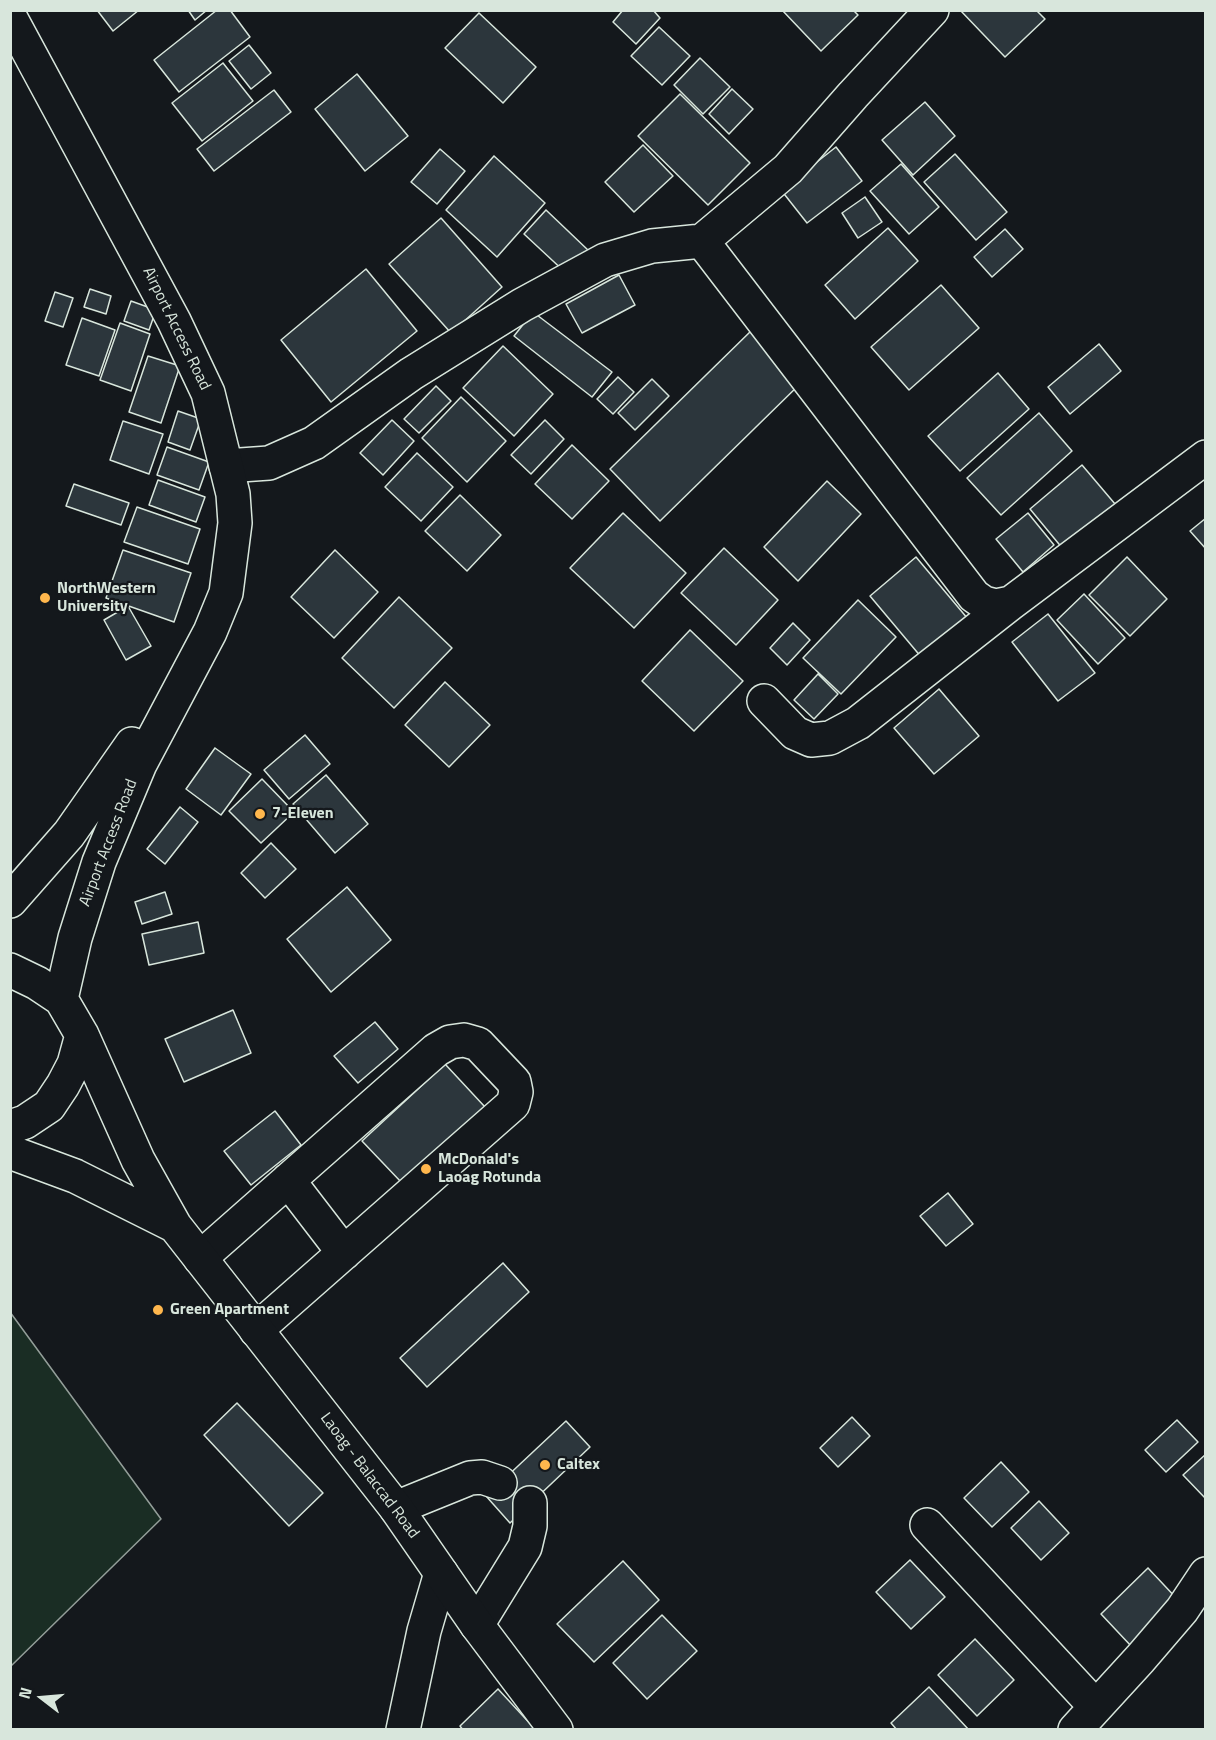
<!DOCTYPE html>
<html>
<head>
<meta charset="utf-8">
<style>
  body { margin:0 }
  #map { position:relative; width:1216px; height:1740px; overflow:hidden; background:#14181c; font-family:"Titillium Web",sans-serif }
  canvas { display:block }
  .frame { position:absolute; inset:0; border:12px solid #d8e6dc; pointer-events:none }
  .north { position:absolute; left:12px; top:1668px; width:60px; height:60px; -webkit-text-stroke:4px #14181c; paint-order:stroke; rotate:286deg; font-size:16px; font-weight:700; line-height:24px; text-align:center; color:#d8e6dc }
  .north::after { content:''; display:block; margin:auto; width:21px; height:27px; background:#d8e6dc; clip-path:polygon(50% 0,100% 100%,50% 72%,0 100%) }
</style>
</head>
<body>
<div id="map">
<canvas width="1216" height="1740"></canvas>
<div class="frame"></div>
<div class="north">N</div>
</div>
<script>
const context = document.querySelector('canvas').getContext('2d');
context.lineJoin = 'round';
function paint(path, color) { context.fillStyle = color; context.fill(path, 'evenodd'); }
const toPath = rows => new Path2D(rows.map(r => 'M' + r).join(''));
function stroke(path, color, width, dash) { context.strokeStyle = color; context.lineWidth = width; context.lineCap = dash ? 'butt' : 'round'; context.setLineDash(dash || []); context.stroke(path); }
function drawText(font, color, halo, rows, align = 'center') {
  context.font = font + ' "Titillium Web",sans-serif'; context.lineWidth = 4.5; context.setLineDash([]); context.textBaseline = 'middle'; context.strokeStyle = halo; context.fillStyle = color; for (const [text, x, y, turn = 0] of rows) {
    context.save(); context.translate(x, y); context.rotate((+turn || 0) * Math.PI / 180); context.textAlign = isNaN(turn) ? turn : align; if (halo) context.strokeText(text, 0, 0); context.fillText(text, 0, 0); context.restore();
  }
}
const green = toPath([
  [10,1312,161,1519,11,1666,10,1666,10,1312]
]);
paint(green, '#1a2d24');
stroke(green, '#939e99', 1.5);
const building = toPath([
  [97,10,139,10,113,31,97,10],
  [188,10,207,10,195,20,188,10],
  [217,10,230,10,250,37,179,92,154,60,217,10],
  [623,10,653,10,660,18,636,44,613,22,623,10],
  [782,10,853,10,858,15,821,51,782,10],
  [960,10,1036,10,1045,19,1005,57,960,10],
  [479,13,536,67,503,103,445,48,479,13],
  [659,27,690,56,662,85,631,56,659,27],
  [249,45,271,73,251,89,229,61,249,45],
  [700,58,730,87,703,114,674,85,700,58],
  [223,63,253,101,202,141,172,103,223,63],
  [357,74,408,136,365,171,315,109,357,74],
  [732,89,753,109,729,134,709,114,732,89],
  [274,90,291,112,214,171,197,149,274,90],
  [680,94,750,163,708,205,638,136,680,94],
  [925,102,955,136,913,175,882,140,925,102],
  [643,145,673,176,634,212,605,182,643,145],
  [836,147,862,181,807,223,781,190,836,147],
  [440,149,465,171,437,204,411,182,440,149],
  [955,154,1007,212,976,240,924,182,955,154],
  [494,156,545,203,497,257,446,210,494,156],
  [901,164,939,207,909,234,870,191,901,164],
  [865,197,882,222,858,238,842,213,865,197],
  [546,210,589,251,567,274,524,234,546,210],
  [441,218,502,287,451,333,389,264,441,218],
  [888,228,918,261,855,319,825,285,888,228],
  [1005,229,1023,249,992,277,974,257,1005,229],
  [366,269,417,331,331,402,281,340,366,269],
  [619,275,635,305,582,333,566,304,619,275],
  [941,285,979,328,909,390,871,347,941,285],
  [90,289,111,296,106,314,84,307,90,289],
  [55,292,73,298,63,327,45,321,55,292],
  [131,301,156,310,149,330,124,321,131,301],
  [533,312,612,372,592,397,514,336,533,312],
  [82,318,115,330,99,376,66,365,82,318],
  [120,323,150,334,131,391,100,380,120,323],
  [753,329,803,381,660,521,610,469,753,329],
  [1099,344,1121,371,1070,414,1048,387,1099,344],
  [503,346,553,394,514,436,463,388,503,346],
  [148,356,180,366,161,423,129,412,148,356],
  [998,373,1029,409,960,471,928,436,998,373],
  [618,377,634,392,613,414,597,399,618,377],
  [652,379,669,396,635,430,618,413,652,379],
  [436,386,451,401,419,433,404,419,436,386],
  [461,397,506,441,467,482,422,438,461,397],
  [178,411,201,419,190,450,168,442,178,411],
  [1039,413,1072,451,1001,515,967,478,1039,413],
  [392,420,414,441,383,475,360,453,392,420],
  [545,420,564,439,531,474,511,455,545,420],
  [123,421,163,434,149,474,110,460,123,421],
  [572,445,609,481,572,519,535,484,572,445],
  [167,447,209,462,199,490,157,475,167,447],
  [417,453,453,487,421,521,385,487,417,453],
  [1082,465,1121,511,1068,555,1030,509,1082,465],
  [158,480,205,497,196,522,149,505,158,480],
  [827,481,861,514,798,581,764,547,827,481],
  [74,484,129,503,121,525,66,506,74,484],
  [460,495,501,535,467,571,425,531,460,495],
  [137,507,200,529,188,564,124,542,137,507],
  [623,513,686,573,634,628,570,568,623,513],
  [1028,513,1054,545,1023,572,996,539,1028,513],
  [1206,518,1206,549,1190,531,1206,518],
  [724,548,778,600,736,645,681,593,724,548],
  [123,550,191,573,174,622,106,598,123,550],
  [335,550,378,592,334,638,291,597,335,550],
  [916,557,968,619,922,658,870,596,916,557],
  [1127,557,1167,599,1130,636,1089,595,1127,557],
  [1084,594,1125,638,1098,664,1057,620,1084,594],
  [399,597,452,648,394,708,342,658,399,597],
  [858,600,896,637,841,694,803,658,858,600],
  [128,606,151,646,126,660,104,620,128,606],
  [1048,614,1095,673,1058,701,1012,642,1048,614],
  [793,623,810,640,787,665,770,648,793,623],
  [690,630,743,681,694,731,642,681,690,630],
  [818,674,838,694,814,719,794,700,818,674],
  [445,682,490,725,449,767,405,725,445,682],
  [939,689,979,736,934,774,894,728,939,689],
  [305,735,330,764,289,799,264,770,305,735],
  [215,748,251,774,221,815,186,789,215,748],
  [326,775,368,824,335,853,293,804,326,775],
  [262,779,294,812,261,843,229,811,262,779],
  [180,807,198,822,165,864,147,849,180,807],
  [271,843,296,869,265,898,241,873,271,843],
  [347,887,391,940,331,992,287,939,347,887],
  [165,892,172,914,142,924,135,902,165,892],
  [198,922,204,953,149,965,142,934,198,922],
  [233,1010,251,1053,184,1082,165,1039,233,1010],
  [375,1022,398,1049,358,1083,334,1056,375,1022],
  [445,1064,485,1107,402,1183,362,1141,445,1064],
  [275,1111,301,1145,251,1185,224,1151,275,1111],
  [948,1193,973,1224,946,1246,920,1216,948,1193],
  [503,1263,529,1292,427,1387,400,1358,503,1263],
  [237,1403,323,1493,289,1526,204,1435,237,1403],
  [852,1417,870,1436,838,1467,820,1448,852,1417],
  [1177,1420,1198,1442,1166,1472,1145,1450,1177,1420],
  [566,1421,590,1447,510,1523,486,1496,566,1421],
  [1206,1454,1206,1499,1183,1475,1206,1454],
  [1001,1462,1029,1492,992,1527,964,1498,1001,1462],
  [1039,1501,1069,1533,1041,1560,1011,1528,1039,1501],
  [910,1560,945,1597,911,1629,876,1592,910,1560],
  [623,1561,659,1600,594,1662,557,1624,623,1561],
  [1148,1568,1179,1601,1132,1647,1101,1614,1148,1568],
  [662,1615,697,1651,647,1699,613,1663,662,1615],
  [975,1639,1014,1680,977,1716,938,1675,975,1639],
  [929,1687,969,1730,897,1730,891,1723,929,1687],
  [498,1689,536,1730,463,1730,460,1726,498,1689]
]);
paint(building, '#2c363c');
stroke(building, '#d8e6dc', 1.5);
const minor = toPath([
  [702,241,974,596,984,603,996,606,1011,603,1206,457],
  [226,466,269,463,314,443,411,374,522,305,605,260,652,246,702,241,788,169,853,95,932,10],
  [764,701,795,733,811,740,830,738,858,723,1011,603],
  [288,1180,344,1253],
  [200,1258,436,1050,450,1042,464,1040,478,1044,514,1082,516,1092,513,1104,256,1330],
  [396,1508,470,1478,482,1477,500,1483],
  [927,1525,1096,1707],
  [477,1625,525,1547,530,1526,530,1503],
  [403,1730,424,1631,441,1573],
  [1075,1730,1140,1659,1182,1610,1206,1574]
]);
const major = toPath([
  [10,17,174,321,208,393,233,494,235,523,226,593,210,632,140,764,99,862,75,938,61,999],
  [10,901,69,834,132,744],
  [10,970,37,983,61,999,82,1035,138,1160,175,1226,396,1508,477,1625,556,1730],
  [10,1127,25,1122,49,1106,63,1085,74,1064,82,1035],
  [10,1152,75,1176,175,1226]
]);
stroke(minor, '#d8e6dc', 36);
stroke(major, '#d8e6dc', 36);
stroke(minor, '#14181c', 33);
stroke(major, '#14181c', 33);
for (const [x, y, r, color] of [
  [45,598,6,"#ffb74d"],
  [260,814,6,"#ffb74d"],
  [426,1169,6,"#ffb74d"],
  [158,1310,6,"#ffb74d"],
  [545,1465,6,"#ffb74d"]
]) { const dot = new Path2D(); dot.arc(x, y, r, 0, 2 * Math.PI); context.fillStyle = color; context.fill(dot); stroke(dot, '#14181c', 2); }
drawText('16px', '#d8e6dc', '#14181c', [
  ["Airport Access Road",176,329,64],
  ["Airport Access Road",109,843,-69],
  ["Laoag - Balaccad Road",369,1476,53]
]);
drawText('bold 16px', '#d8e6dc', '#14181c', [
  ["NorthWestern",57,589],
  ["University",57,607],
  ["7-Eleven",272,814],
  ["McDonald's",438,1160],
  ["Laoag Rotunda",438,1178],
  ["Green Apartment",170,1310],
  ["Caltex",557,1465]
], 'left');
</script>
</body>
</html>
